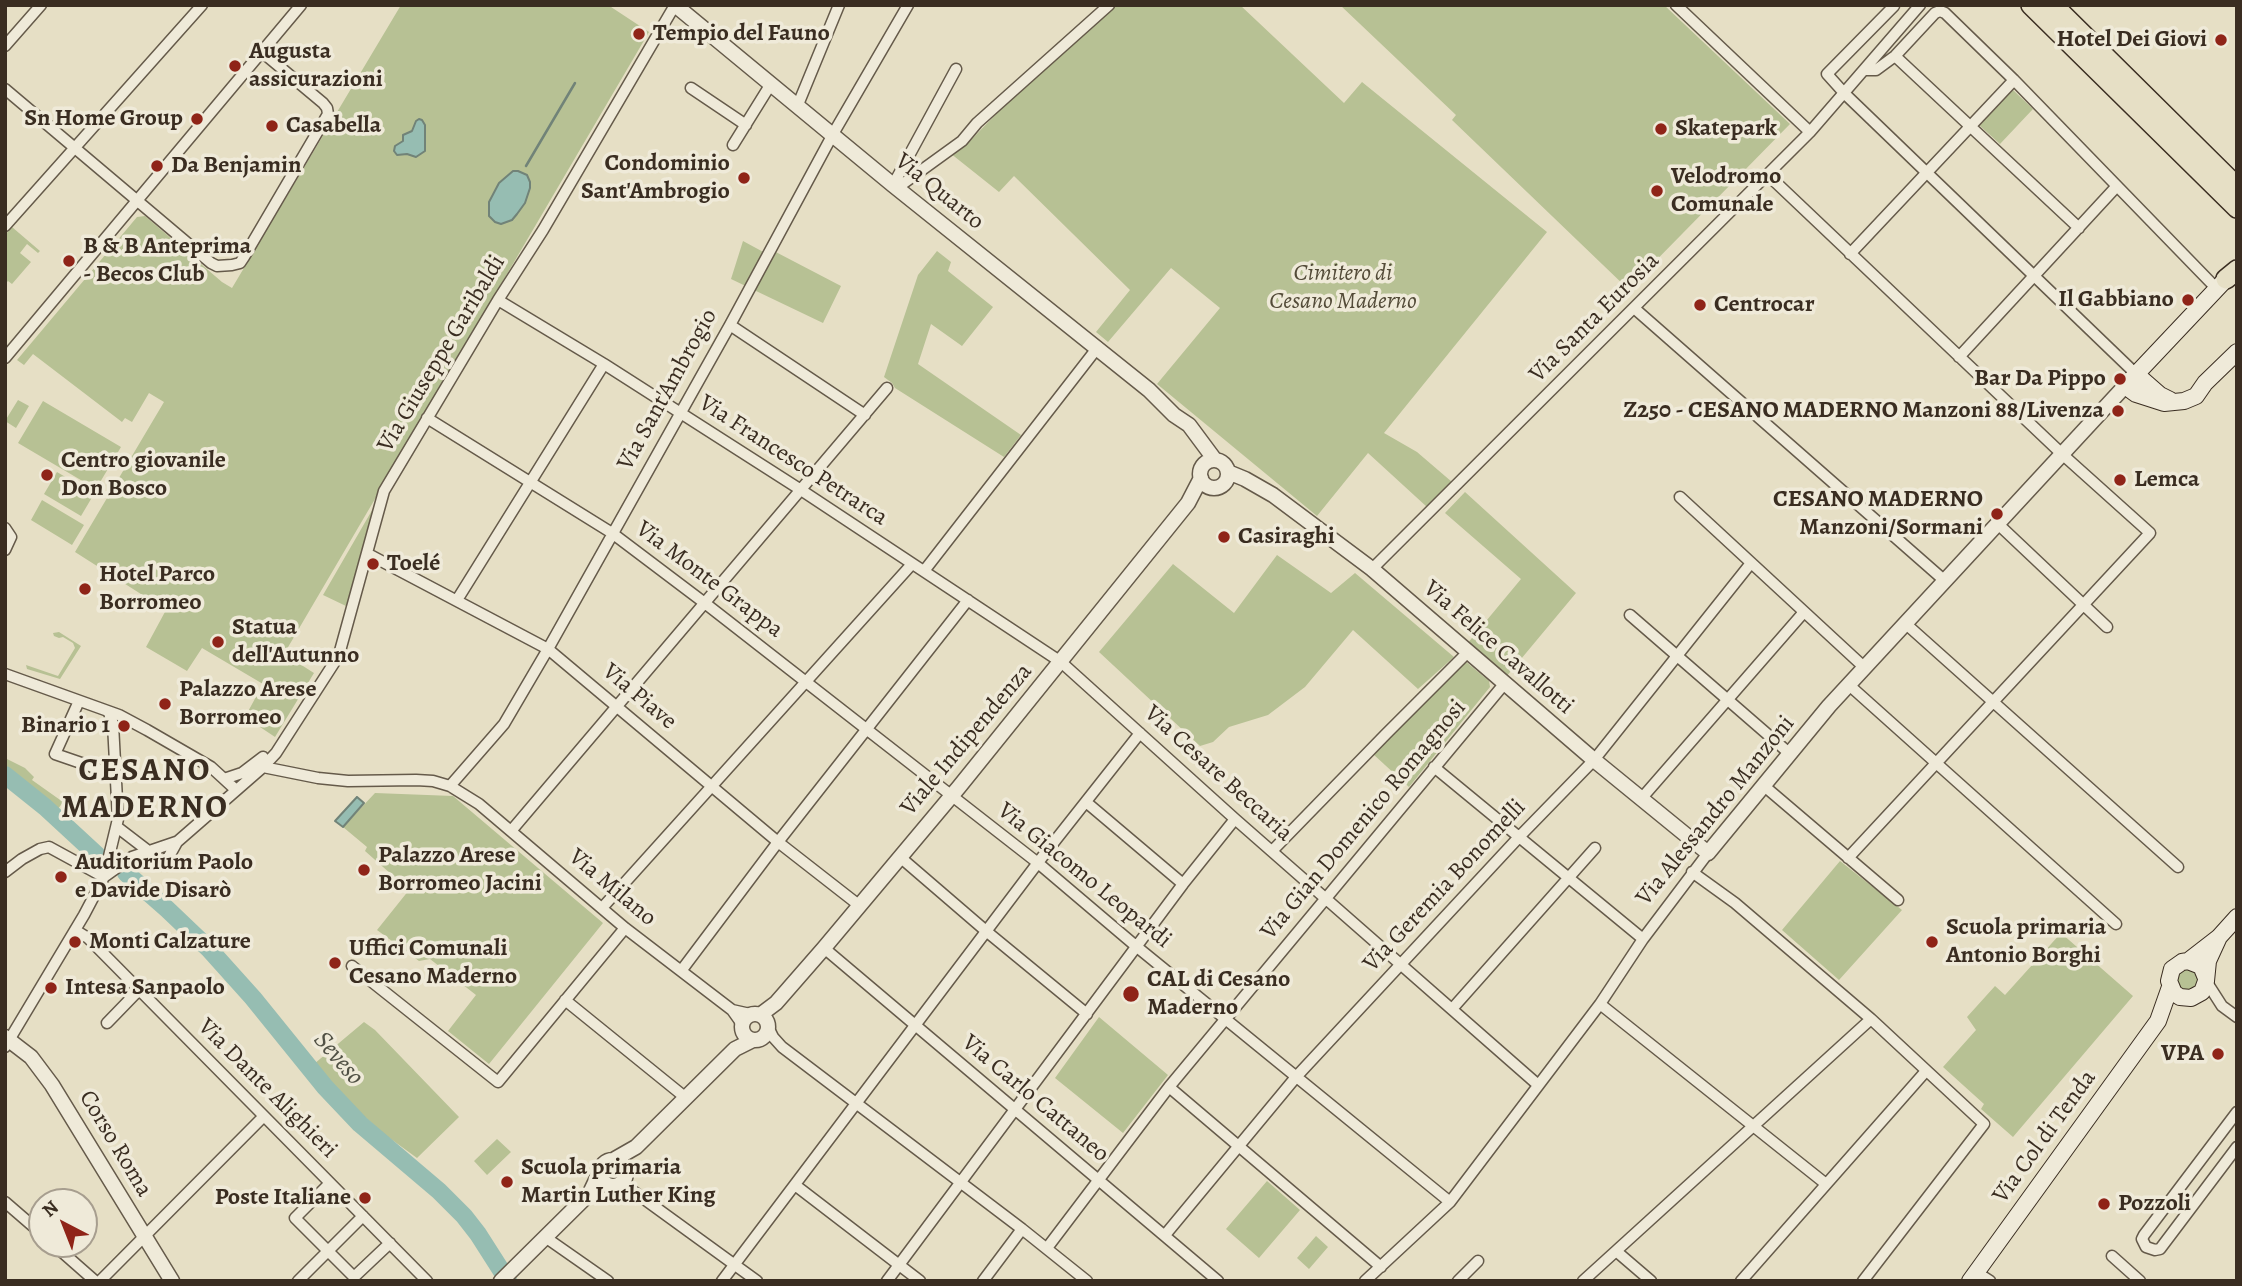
<!DOCTYPE html>
<html>
<head>
<meta charset="utf-8">
<style>
  body { margin:0 }
  #map { position:relative; width:2242px; height:1286px; overflow:hidden; background:#e6dfc5; font-family:Alegreya,serif }
  canvas { display:block }
  .frame { position:absolute; inset:0; border:7px solid #3a2d21; pointer-events:none }
  .north { position:absolute; left:28px; top:1188px; width:70px; height:70px; box-sizing:border-box; background:#efead9; border:2px solid #a79e8f; border-radius:50%; rotate:318deg; font-size:19px; font-weight:700; line-height:28px; text-align:center; color:#3a2d21 }
  .north::after { content:''; display:block; margin:auto; width:24px; height:32px; background:#8f2418; clip-path:polygon(50% 0,100% 100%,50% 72%,0 100%) }
</style>
</head>
<body>
<div id="map">
<canvas width="2242" height="1286"></canvas>
<div class="frame"></div>
<div class="north">N</div>
</div>
<script>
const context = document.querySelector('canvas').getContext('2d');
context.lineJoin = 'round';
function paint(path, color) { context.fillStyle = color; context.fill(path, 'evenodd'); }
const toPath = rows => new Path2D(rows.map(r => 'M' + r).join(''));
function stroke(path, color, width, dash) { context.strokeStyle = color; context.lineWidth = width; context.lineCap = dash ? 'butt' : 'round'; context.setLineDash(dash || []); context.stroke(path); }
function drawText(font, color, halo, rows, align = 'center') {
  context.font = font + ' Alegreya,serif'; context.lineWidth = 7; context.setLineDash([]); context.textBaseline = 'middle'; context.strokeStyle = halo; context.fillStyle = color; for (const [text, x, y, turn = 0] of rows) {
    context.save(); context.translate(x, y); context.rotate((+turn || 0) * Math.PI / 180); context.textAlign = isNaN(turn) ? turn : align; if (halo) context.strokeText(text, 0, 0); context.fillText(text, 0, 0); context.restore();
  }
}
paint(toPath([
  [401,5,608,5,649,32,284,654,314,673,275,737,245,717,263,684,202,648,187,671,146,647,166,610,75,552,164,402,149,393,132,422,125,418,122,422,33,354,24,365,17,360,137,217,145,216,222,282,232,288],
  [1117,5,1240,5,1344,103,1362,82,1547,232,1384,433,1417,452,1452,482,1427,507,1368,453,1317,516,1157,384,1220,308,1171,268,1108,342,1096,332,1130,290,1014,176,999,192,950,153,968,143,1003,107],
  [1340,5,1664,5,1790,124,1628,289,1452,120,1456,115],
  [2013,90,2033,109,2000,144,1979,125],
  [12,227,40,251,38,253,27,244,20,253,31,262,12,284,8,281,5,284,5,235],
  [743,241,767,254,770,249,841,286,823,323,731,279],
  [937,251,951,262,948,271,993,307,962,346,931,324,918,364,1021,435,1004,457,895,388,892,383,884,377,918,275],
  [18,400,29,406,16,428,5,421],
  [43,401,121,447,96,489,18,443],
  [57,472,94,494,81,516,44,494],
  [1465,492,1576,593,1506,677,1467,644,1521,579,1445,513],
  [382,493,346,606,323,595],
  [42,500,84,525,72,545,31,520],
  [1277,555,1331,593,1355,573,1454,657,1418,689,1353,630,1305,687,1268,715,1229,727,1213,742,1200,746,1099,652,1173,564,1234,613],
  [59,632,81,646,60,679,27,669,26,665,58,676,75,648,73,643,63,637,59,638,54,636,53,633],
  [1465,661,1489,681,1490,687,1409,787,1373,754],
  [7,759,25,768,34,777,32,780,63,802,58,809,5,768],
  [375,793,453,796,603,923,489,1064,448,1031,476,995,430,959,419,961,377,930,409,890,365,851,367,847,343,827],
  [1840,861,1902,910,1839,980,1782,930],
  [2061,933,2133,996,2013,1137,1981,1109,1984,1104,1943,1067,1976,1030,1967,1017,1995,986,2005,995],
  [2185,968,2197,972,2200,980,2195,991,2179,991,2176,975],
  [1099,1017,1168,1075,1123,1133,1055,1078],
  [364,1022,375,1030,459,1117,417,1158,384,1134,347,1101,314,1064],
  [497,1139,511,1152,487,1175,474,1161],
  [1267,1181,1300,1210,1259,1258,1226,1229],
  [1316,1236,1328,1247,1309,1269,1297,1258]
]), '#b7c194');
const water = toPath([
  [419,119,422,120,425,125,425,151,416,157,407,154,397,155,394,151,395,146,403,141,403,135,412,131,416,121,419,119],
  [513,171,518,171,527,175,530,182,530,188,525,203,517,214,512,220,501,224,495,222,489,216,489,202,499,183,513,171],
  [357,797,364,803,343,827,335,821,357,797]
]);
paint(water, '#96bdb2');
stroke(water, '#718378', 2);
stroke(toPath([
  [526,166,575,83]
]), '#718378', 2.5);
stroke(toPath([
  [5,775,45,807,97,855],
  [126,873,167,909,209,949,253,998,325,1087,360,1124,439,1191,464,1216,478,1234,508,1281]
]), '#96bdb2', 18);
const minor = toPath([
  [1676,5,1810,132],
  [1894,6,1827,74,1845,94,2136,374],
  [5,46,41,5],
  [1895,56,2079,228],
  [1864,70,1876,70,1895,56,1935,13,1940,11,1945,13,2014,80,2217,289],
  [691,88,746,125],
  [5,89,211,263,217,266,232,265,240,263,244,257,328,114,327,108,323,103,262,52],
  [797,107,839,5],
  [733,145,769,87],
  [1768,175,2062,454,2150,533,1848,858],
  [893,185,956,69],
  [897,188,962,141,977,123,1109,5],
  [5,226,202,5],
  [1850,254,2014,80],
  [498,300,604,364,801,490,1061,662,1235,819,1537,1084],
  [1634,308,1945,581],
  [730,325,865,415],
  [1959,357,2117,186],
  [5,358,301,5],
  [427,418,612,533,706,604,1038,863,1137,947,1450,1202],
  [1680,497,1865,668],
  [1998,524,2107,627],
  [5,528,11,537,5,550],
  [368,554,548,649,778,842,860,906],
  [1372,569,1810,132,1920,5],
  [924,571,1098,347],
  [457,600,604,364],
  [1630,615,1789,753],
  [1906,624,2178,867],
  [5,674,119,715,147,730,211,767,236,790],
  [1849,685,2116,924],
  [79,701,55,754,116,775],
  [263,767,318,778,348,781,416,780,433,781,450,786,479,804,625,928,732,1010,742,1024],
  [1434,767,1643,939],
  [224,779,242,773,263,757],
  [1763,785,1898,900],
  [450,786,504,724,548,649,730,325,833,134,908,5],
  [1641,799,1804,612],
  [1086,802,1183,884],
  [117,827,147,850],
  [511,831,887,388],
  [1272,851,1386,734,1468,652],
  [900,857,986,931,1087,1014],
  [161,865,167,860,177,842,263,767,276,753,334,663,340,651,384,491,498,300,543,230,675,5],
  [5,872,22,859,40,849,49,847,104,877],
  [1692,872,1735,903,1871,1019,1984,1124,1863,1281],
  [104,877,132,857,176,842],
  [602,908,912,564],
  [75,930,88,938,427,1281],
  [824,948,1218,1281],
  [352,966,498,1082,625,928],
  [681,971,778,842,968,600],
  [2206,981,2222,1006,2237,1017],
  [565,1000,686,1098],
  [1600,1004,1826,1184],
  [1452,1009,1595,848],
  [732,1010,750,1014],
  [107,1023,139,990],
  [768,1027,773,1037,782,1047,1022,1229,1087,1281],
  [5,1047,84,915,104,877,118,819,113,724,109,713],
  [1169,1087,1381,1267],
  [2237,1112,2144,1235,2142,1239,2146,1247,2155,1250,2160,1249,2237,1147],
  [330,1183,295,1218,354,1277,390,1243],
  [622,1183,757,1281],
  [795,1185,920,1281],
  [5,1202,42,1234],
  [1165,1235,1296,1077,1520,836,1594,760,1751,563],
  [545,1237,608,1281],
  [53,1244,95,1281],
  [1047,1248,1169,1087,1505,683],
  [1616,1251,1651,1281],
  [2112,1256,2140,1281],
  [1976,1272,1990,1281],
  [100,1281,264,1116],
  [298,1281,363,1216],
  [722,1281,1043,856,1140,733],
  [887,1281,1183,884,1235,819],
  [983,1281,1022,1229],
  [1365,1281,1450,1202,1600,1004,1643,939,1708,853],
  [1458,1281,1478,1261],
  [1583,1281,1871,1019],
  [1741,1281,1926,1071]
]);
const tertiary = toPath([
  [675,5,893,185,1149,390,1174,415,1189,425,1215,460],
  '1200 474a14 14 0 1 1 28 0a14 14 0 1 1-28 0Z',
  [1228,472,1245,479,1273,495,1372,569,1594,760,1708,853,1829,706,2125,386],
  '742 1027a13 13 0 1 1 26 0a13 13 0 1 1-26 0Z',
  [760,1015,776,1003,824,948,959,787,1188,503,1201,478],
  [5,1037,31,1057,52,1085,172,1281],
  [615,1159,636,1147,735,1049,753,1040],
  '600 1173a13 13 0 1 1 26 0a13 13 0 1 1-26 0Z',
  [501,1281,590,1193,600,1172]
]);
const secondary = toPath([
  [2226,279,2125,386,2136,394,2164,403,2184,401,2196,396,2205,383,2237,352],
  [2136,374,2160,395,2170,400],
  [2188,961,2219,937,2237,917],
  [2206,978,2201,966,2188,961,2182,962,2172,969,2169,981,2174,993,2180,997,2191,998,2202,992,2206,981,2208,961,2219,937],
  [1970,1281,2158,1021,2170,987]
]);
const trunk = toPath([
  [2031,5,2237,208],
  [2053,5,2237,187],
  [2226,279,2237,270]
]);
stroke(minor, '#655a4a', 13);
stroke(tertiary, '#655a4a', 17);
stroke(secondary, '#3a2d21', 18);
stroke(trunk, '#3a2d21', 22);
stroke(minor, '#efead9', 10);
stroke(tertiary, '#efead9', 14);
stroke(secondary, '#efead9', 16);
stroke(trunk, '#e6dfc5', 19);
for (const [x, y, r, color] of [
  [639,34,7,"#8f2418"],
  [2221,40,7,"#8f2418"],
  [235,66,7,"#8f2418"],
  [197,119,7,"#8f2418"],
  [272,126,7,"#8f2418"],
  [1661,129,7,"#8f2418"],
  [157,166,7,"#8f2418"],
  [744,178,7,"#8f2418"],
  [1657,191,7,"#8f2418"],
  [69,261,7,"#8f2418"],
  [2188,300,7,"#8f2418"],
  [1700,305,7,"#8f2418"],
  [2120,379,7,"#8f2418"],
  [2118,411,7,"#8f2418"],
  [47,475,7,"#8f2418"],
  [2120,480,7,"#8f2418"],
  [1997,514,7,"#8f2418"],
  [1224,537,7,"#8f2418"],
  [373,564,7,"#8f2418"],
  [85,589,7,"#8f2418"],
  [218,642,7,"#8f2418"],
  [165,704,7,"#8f2418"],
  [124,726,7,"#8f2418"],
  [364,870,7,"#8f2418"],
  [61,877,7,"#8f2418"],
  [75,942,7,"#8f2418"],
  [1932,942,7,"#8f2418"],
  [335,963,7,"#8f2418"],
  [51,988,7,"#8f2418"],
  [1131,994,9,"#8f2418"],
  [2218,1054,7,"#8f2418"],
  [507,1182,7,"#8f2418"],
  [365,1198,7,"#8f2418"],
  [2104,1204,7,"#8f2418"]
]) { const dot = new Path2D(); dot.arc(x, y, r, 0, 2 * Math.PI); context.fillStyle = color; context.fill(dot); stroke(dot, '#efead9', 2.5); }
drawText('bold 24px', '#3a2d21', '#efead9', [
  ["Tempio del Fauno",653,34],
  ["Hotel Dei Giovi",2207,40,"right"],
  ["Augusta",249,52],
  ["assicurazioni",249,80],
  ["Sn Home Group",183,119,"right"],
  ["Casabella",286,126],
  ["Skatepark",1675,129],
  ["Condominio",730,164,"right"],
  ["Sant'Ambrogio",730,192,"right"],
  ["Da Benjamin",171,166],
  ["Velodromo",1671,177],
  ["Comunale",1671,205],
  ["B & B Anteprima",83,247],
  ["- Becos Club",83,275],
  ["Il Gabbiano",2174,300,"right"],
  ["Centrocar",1714,305],
  ["Bar Da Pippo",2106,379,"right"],
  ["Z250 - CESANO MADERNO Manzoni 88/Livenza",2104,411,"right"],
  ["Centro giovanile",61,461],
  ["Don Bosco",61,489],
  ["Lemca",2134,480],
  ["CESANO MADERNO",1983,500,"right"],
  ["Manzoni/Sormani",1983,528,"right"],
  ["Casiraghi",1238,537],
  ["Toelé",387,564],
  ["Hotel Parco",99,575],
  ["Borromeo",99,603],
  ["Statua",232,628],
  ["dell'Autunno",232,656],
  ["Palazzo Arese",179,690],
  ["Borromeo",179,718],
  ["Binario 1",110,726,"right"],
  ["Palazzo Arese",378,856],
  ["Borromeo Jacini",378,884],
  ["Auditorium Paolo",75,863],
  ["e Davide Disarò",75,891],
  ["Scuola primaria",1946,928],
  ["Antonio Borghi",1946,956],
  ["Monti Calzature",89,942],
  ["Uffici Comunali",349,949],
  ["Cesano Maderno",349,977],
  ["CAL di Cesano",1147,980],
  ["Maderno",1147,1008],
  ["Intesa Sanpaolo",65,988],
  ["VPA",2204,1054,"right"],
  ["Scuola primaria",521,1168],
  ["Martin Luther King",521,1196],
  ["Poste Italiane",351,1198,"right"],
  ["Pozzoli",2118,1204]
], 'left');
drawText('24px', '#3a2d21', '#efead9', [
  ["Via Quarto",939,192,39],
  ["Via Santa Eurosia",1595,318,-45],
  ["Via Giuseppe Garibaldi",442,354,-59],
  ["Via Sant'Ambrogio",668,390,-61],
  ["Via Francesco Petrarca",793,461,33],
  ["Via Monte Grappa",709,580,37],
  ["Via Felice Cavallotti",1498,648,41],
  ["Via Piave",639,697,40],
  ["Viale Indipendenza",967,740,-50],
  ["Via Cesare Beccaria",1218,774,42],
  ["Via Alessandro Manzoni",1716,811,-51],
  ["Via Gian Domenico Romagnosi",1364,820,-50],
  ["Via Giacomo Leopardi",1084,876,39],
  ["Via Geremia Bonomelli",1445,886,-47],
  ["Via Milano",612,888,40],
  ["Via Dante Alighieri",267,1089,45],
  ["Via Carlo Cattaneo",1035,1099,40],
  ["Via Col di Tenda",2045,1137,-54],
  ["Corso Roma",115,1144,59]
]);
drawText('italic 24px', '#534b38', '#efead9', [
  ["Cimitero di",1343,274],
  ["Cesano Maderno",1343,302]
]);
drawText('italic 26px', '#515145', '#efead9', [
  ["Seveso",338,1059,49]
]);
context.letterSpacing = '2px';
drawText('bold 32px', '#3a2d21', '#efead9', [
  ["CESANO",145,772],
  ["MADERNO",145,809]
]);
context.letterSpacing = '0px';
</script>
</body>
</html>
